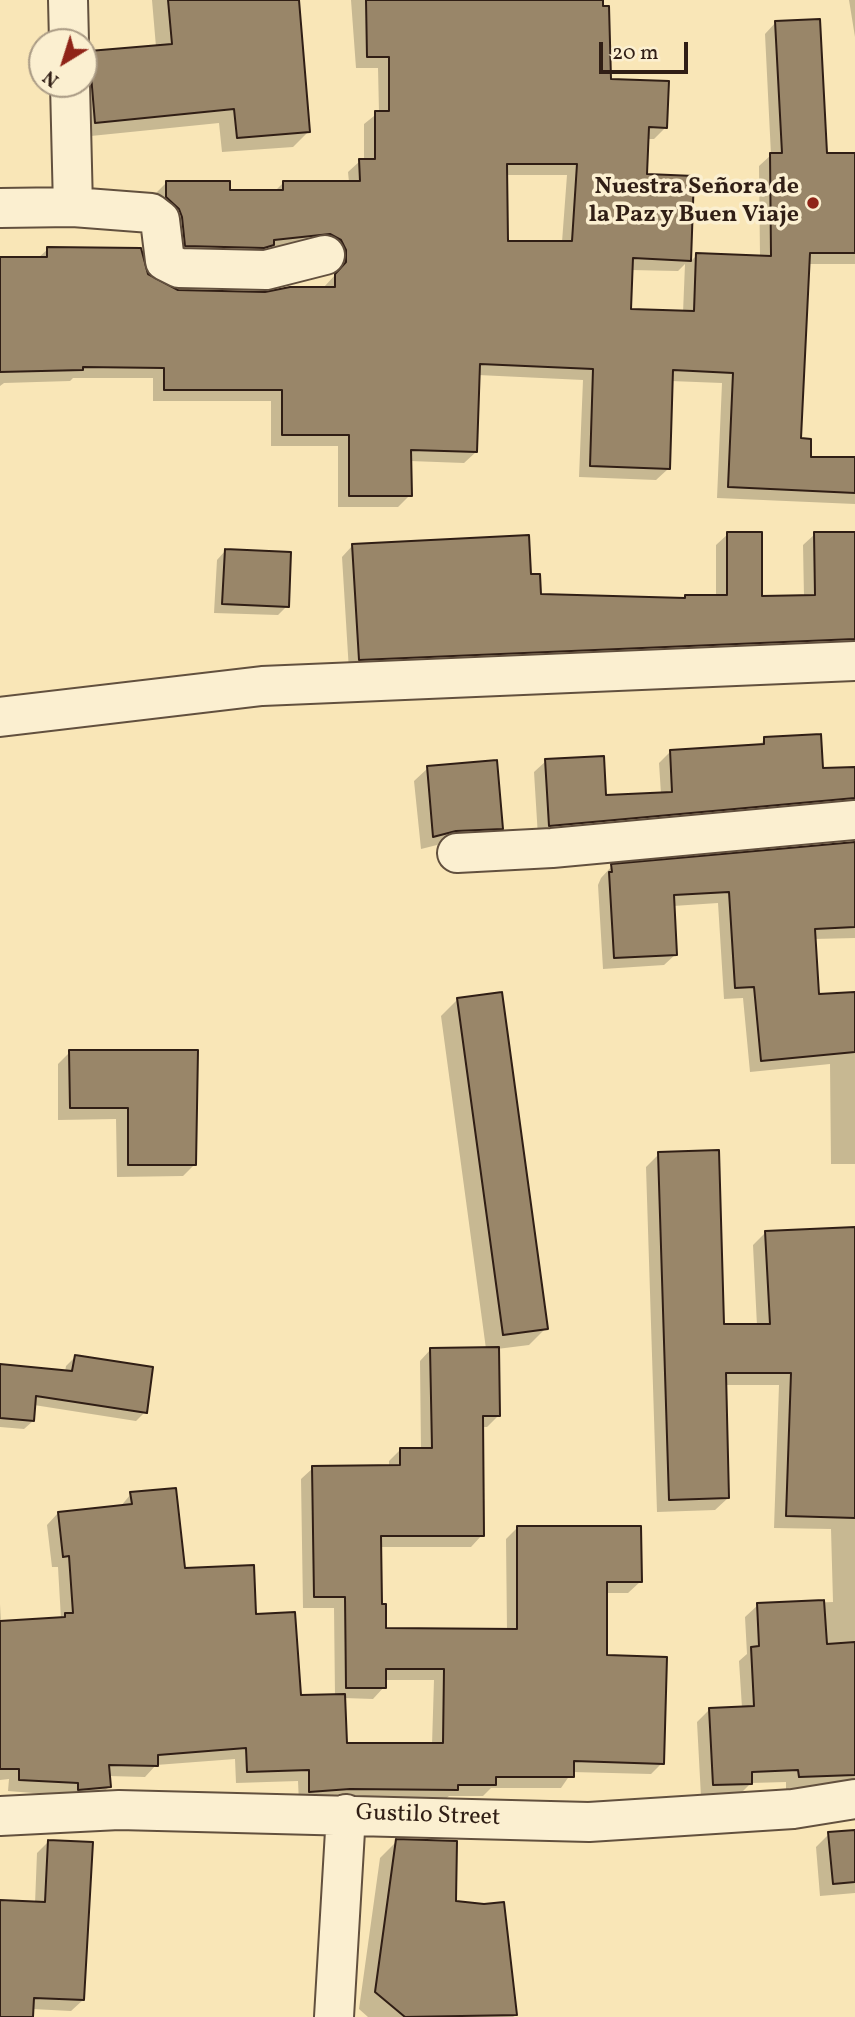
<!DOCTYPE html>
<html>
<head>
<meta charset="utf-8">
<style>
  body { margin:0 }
  #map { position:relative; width:855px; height:2017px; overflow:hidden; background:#f9e6b7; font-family:Vollkorn,serif }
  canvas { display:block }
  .north { position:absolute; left:28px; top:28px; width:70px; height:70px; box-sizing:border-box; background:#fbefd0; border:2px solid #aa9b85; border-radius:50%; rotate:218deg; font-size:19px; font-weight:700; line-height:28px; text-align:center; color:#301e15 }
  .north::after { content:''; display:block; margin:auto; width:24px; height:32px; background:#8f2418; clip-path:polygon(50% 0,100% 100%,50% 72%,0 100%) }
  .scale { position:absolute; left:599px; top:42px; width:89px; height:32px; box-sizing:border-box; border:4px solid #301e15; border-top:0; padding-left:9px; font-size:21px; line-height:24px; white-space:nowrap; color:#301e15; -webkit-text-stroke:5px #fbefd0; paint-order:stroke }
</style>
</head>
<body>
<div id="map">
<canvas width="855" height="2017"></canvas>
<div class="north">N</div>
<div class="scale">20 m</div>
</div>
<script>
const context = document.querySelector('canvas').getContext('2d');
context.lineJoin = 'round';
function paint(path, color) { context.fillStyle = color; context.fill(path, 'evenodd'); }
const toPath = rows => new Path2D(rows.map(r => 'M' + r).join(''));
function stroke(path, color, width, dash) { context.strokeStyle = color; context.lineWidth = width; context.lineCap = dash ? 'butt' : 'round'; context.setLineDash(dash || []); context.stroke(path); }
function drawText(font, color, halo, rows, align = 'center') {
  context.font = font + ' Vollkorn,serif'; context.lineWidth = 7; context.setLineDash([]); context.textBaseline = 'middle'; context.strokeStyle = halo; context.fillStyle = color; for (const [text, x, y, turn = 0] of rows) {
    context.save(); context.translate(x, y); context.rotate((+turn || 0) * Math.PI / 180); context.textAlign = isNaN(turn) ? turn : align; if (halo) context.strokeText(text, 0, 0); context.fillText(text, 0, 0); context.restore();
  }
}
paint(toPath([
  [152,0,297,0,308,132,293,147,222,152,219,123,81,137,84,58,90,52,156,47],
  [351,0,601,0,609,81,665,128,654,139,647,139,645,176,693,178,690,262,697,255,760,257,759,166,771,155,765,34,776,22,825,155,855,154,855,264,808,264,800,440,809,459,855,459,855,504,717,498,722,383,671,381,668,469,656,480,579,477,583,380,478,375,476,452,464,463,410,461,410,495,398,507,338,507,338,446,271,446,271,401,153,401,153,378,73,378,70,381,4,383,0,386,0,259,37,259,48,249,146,275,177,292,266,294,324,287,335,275,335,262,261,256,174,257,155,209,155,194,166,183,229,192,274,192,283,183,349,182,348,172,360,161,364,161,364,124,379,112,378,68,356,68],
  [505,175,567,175,562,242,506,243],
  [685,264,683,313,630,311,631,270,678,271],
  [849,0,855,0,855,37],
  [728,534,760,597,804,597,803,545,815,534,855,534,855,650,349,671,342,557,353,545,529,576,539,595,682,600,685,597,716,597,716,545],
  [225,551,287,606,278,615,214,613,217,560],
  [765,739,822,770,855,768,855,813,538,837,534,772,546,761,604,797,661,794,659,763,671,751,758,746],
  [428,768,501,828,488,841,441,844,421,849,414,781],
  [855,844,855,938,814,939,817,996,855,994,855,1164,831,1164,830,1064,750,1072,743,998,724,999,718,903,673,906,676,954,664,965,603,969,598,885,601,878,612,866],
  [458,999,546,1328,529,1345,497,1349,498,1416,487,1427,482,1427,482,1535,471,1547,379,1547,384,1629,507,1631,506,1539,518,1527,640,1582,628,1593,605,1593,605,1657,662,1763,651,1774,572,1772,561,1788,491,1788,483,1796,449,1796,444,1800,299,1803,298,1781,236,1783,235,1759,156,1765,145,1777,108,1776,109,1787,97,1798,8,1791,9,1779,0,1780,0,1604,1,1623,61,1619,58,1567,52,1567,47,1525,58,1513,120,1507,131,1494,183,1569,255,1615,300,1697,335,1696,334,1608,303,1608,301,1479,313,1468,389,1467,389,1461,401,1449,421,1450,420,1361,431,1349,486,1349,441,1016],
  [384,1680,434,1680,432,1745,346,1745,344,1698,373,1699,384,1687],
  [70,1052,195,1164,183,1176,117,1177,116,1119,58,1120,58,1064],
  [659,1154,722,1326,757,1326,753,1245,766,1232,855,1229,855,1786,786,1789,786,1782,751,1783,738,1796,701,1797,697,1722,710,1709,742,1708,739,1661,747,1654,745,1617,758,1605,833,1602,831,1529,774,1528,779,1385,724,1385,728,1498,715,1510,657,1512,646,1167],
  [75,1357,145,1412,136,1421,34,1405,33,1421,24,1429,0,1427,0,1366,65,1372,66,1366],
  [855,1831,855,1893,820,1896,816,1847,829,1834],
  [397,1841,516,2015,513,2017,368,2017,359,2009,380,1858],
  [48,1842,83,2000,71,2011,32,2009,32,2017,0,2017,0,1902,35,1904,37,1853]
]), '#0003');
const building = toPath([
  [168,0,299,0,310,132,237,138,234,109,95,123,89,51,172,44,168,0],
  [366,0,603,0,603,6,609,6,611,79,669,81,667,128,649,127,647,174,694,176,691,261,633,258,631,309,694,311,696,253,771,256,770,153,782,153,775,21,820,19,827,153,855,153,855,253,810,253,801,438,811,439,811,457,855,457,855,493,728,487,733,373,673,370,670,469,590,466,593,369,480,364,477,452,411,450,412,496,349,496,349,435,282,435,282,390,164,390,164,368,83,367,83,370,0,372,0,257,47,257,47,247,141,248,148,274,178,290,265,292,290,287,335,287,335,274,346,262,346,250,341,240,330,234,274,240,274,245,264,248,185,246,182,217,179,209,166,197,166,181,230,181,230,190,283,190,283,181,360,181,359,159,375,159,375,111,389,111,389,57,367,57,366,0],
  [507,164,577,164,572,241,508,241,507,164],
  [727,532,762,532,762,596,815,595,814,532,855,532,855,639,359,660,352,544,529,535,531,574,540,574,541,594,685,598,685,595,727,595,727,532],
  [225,549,291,552,289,607,222,604,225,549],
  [821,734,823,768,855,767,855,798,549,826,545,759,604,756,606,795,672,792,670,750,764,744,764,737,821,734],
  [497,760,503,829,456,831,433,837,427,766,497,760],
  [855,842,855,927,815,929,819,994,855,992,855,1052,761,1061,754,987,735,988,729,892,674,895,677,955,614,958,609,872,612,872,611,864,855,842],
  [502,992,548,1329,503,1335,457,998,502,992],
  [69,1050,198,1050,196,1165,128,1165,128,1108,70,1108,69,1050],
  [719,1150,724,1324,770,1324,765,1231,855,1227,855,1518,786,1516,791,1373,726,1373,729,1498,669,1500,658,1152,719,1150],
  [499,1347,500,1416,483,1416,484,1536,381,1536,382,1604,386,1604,386,1628,517,1629,517,1526,641,1526,642,1582,607,1582,607,1655,667,1657,664,1764,574,1761,574,1777,496,1777,496,1785,458,1785,458,1790,350,1789,309,1792,309,1770,247,1772,246,1748,158,1755,158,1766,109,1765,111,1787,78,1790,78,1783,19,1780,19,1769,0,1769,0,1621,65,1617,65,1613,73,1613,69,1556,63,1557,58,1512,132,1504,130,1492,176,1488,185,1568,254,1565,256,1614,295,1612,301,1695,345,1694,347,1743,443,1743,444,1669,386,1669,386,1688,346,1688,345,1597,314,1597,312,1466,400,1465,400,1448,432,1448,430,1348,499,1347],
  [75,1355,153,1367,147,1413,36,1396,34,1421,0,1418,0,1364,72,1371,75,1355],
  [824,1600,827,1644,855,1642,855,1775,799,1777,798,1770,752,1772,752,1784,713,1785,709,1708,754,1706,751,1647,759,1646,757,1603,824,1600],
  [855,1830,855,1882,833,1884,828,1832,855,1830],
  [396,1839,457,1841,456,1901,484,1904,504,1902,517,2015,405,2017,375,1992,396,1839],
  [48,1840,93,1842,84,2000,34,1998,33,2017,0,2017,0,1900,45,1902,48,1840]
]);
paint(building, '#998669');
stroke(building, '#301e15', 2);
const minor = toPath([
  [68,0,69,42],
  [73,207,151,213,160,220,165,261,179,268,266,270,325,255],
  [0,208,73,207,70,84],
  [0,717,262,686,855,661],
  [457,853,552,848,855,820],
  [0,1816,119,1810,589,1822,793,1809,855,1799],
  [334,2017,346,1814]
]);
stroke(minor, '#62503e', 42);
stroke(minor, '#fbefd0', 38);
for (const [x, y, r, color] of [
  [813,203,7,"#8f2418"]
]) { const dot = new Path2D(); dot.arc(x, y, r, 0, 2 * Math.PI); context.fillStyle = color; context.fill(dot); stroke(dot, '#fbefd0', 2.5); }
drawText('bold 24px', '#301e15', '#fbefd0', [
  ["Nuestra Señora de",799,189],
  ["la Paz y Buen Viaje",799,217]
], 'right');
drawText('24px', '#301e15', '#fbefd0', [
  ["Gustilo Street",428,1817,2]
]);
</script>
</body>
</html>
